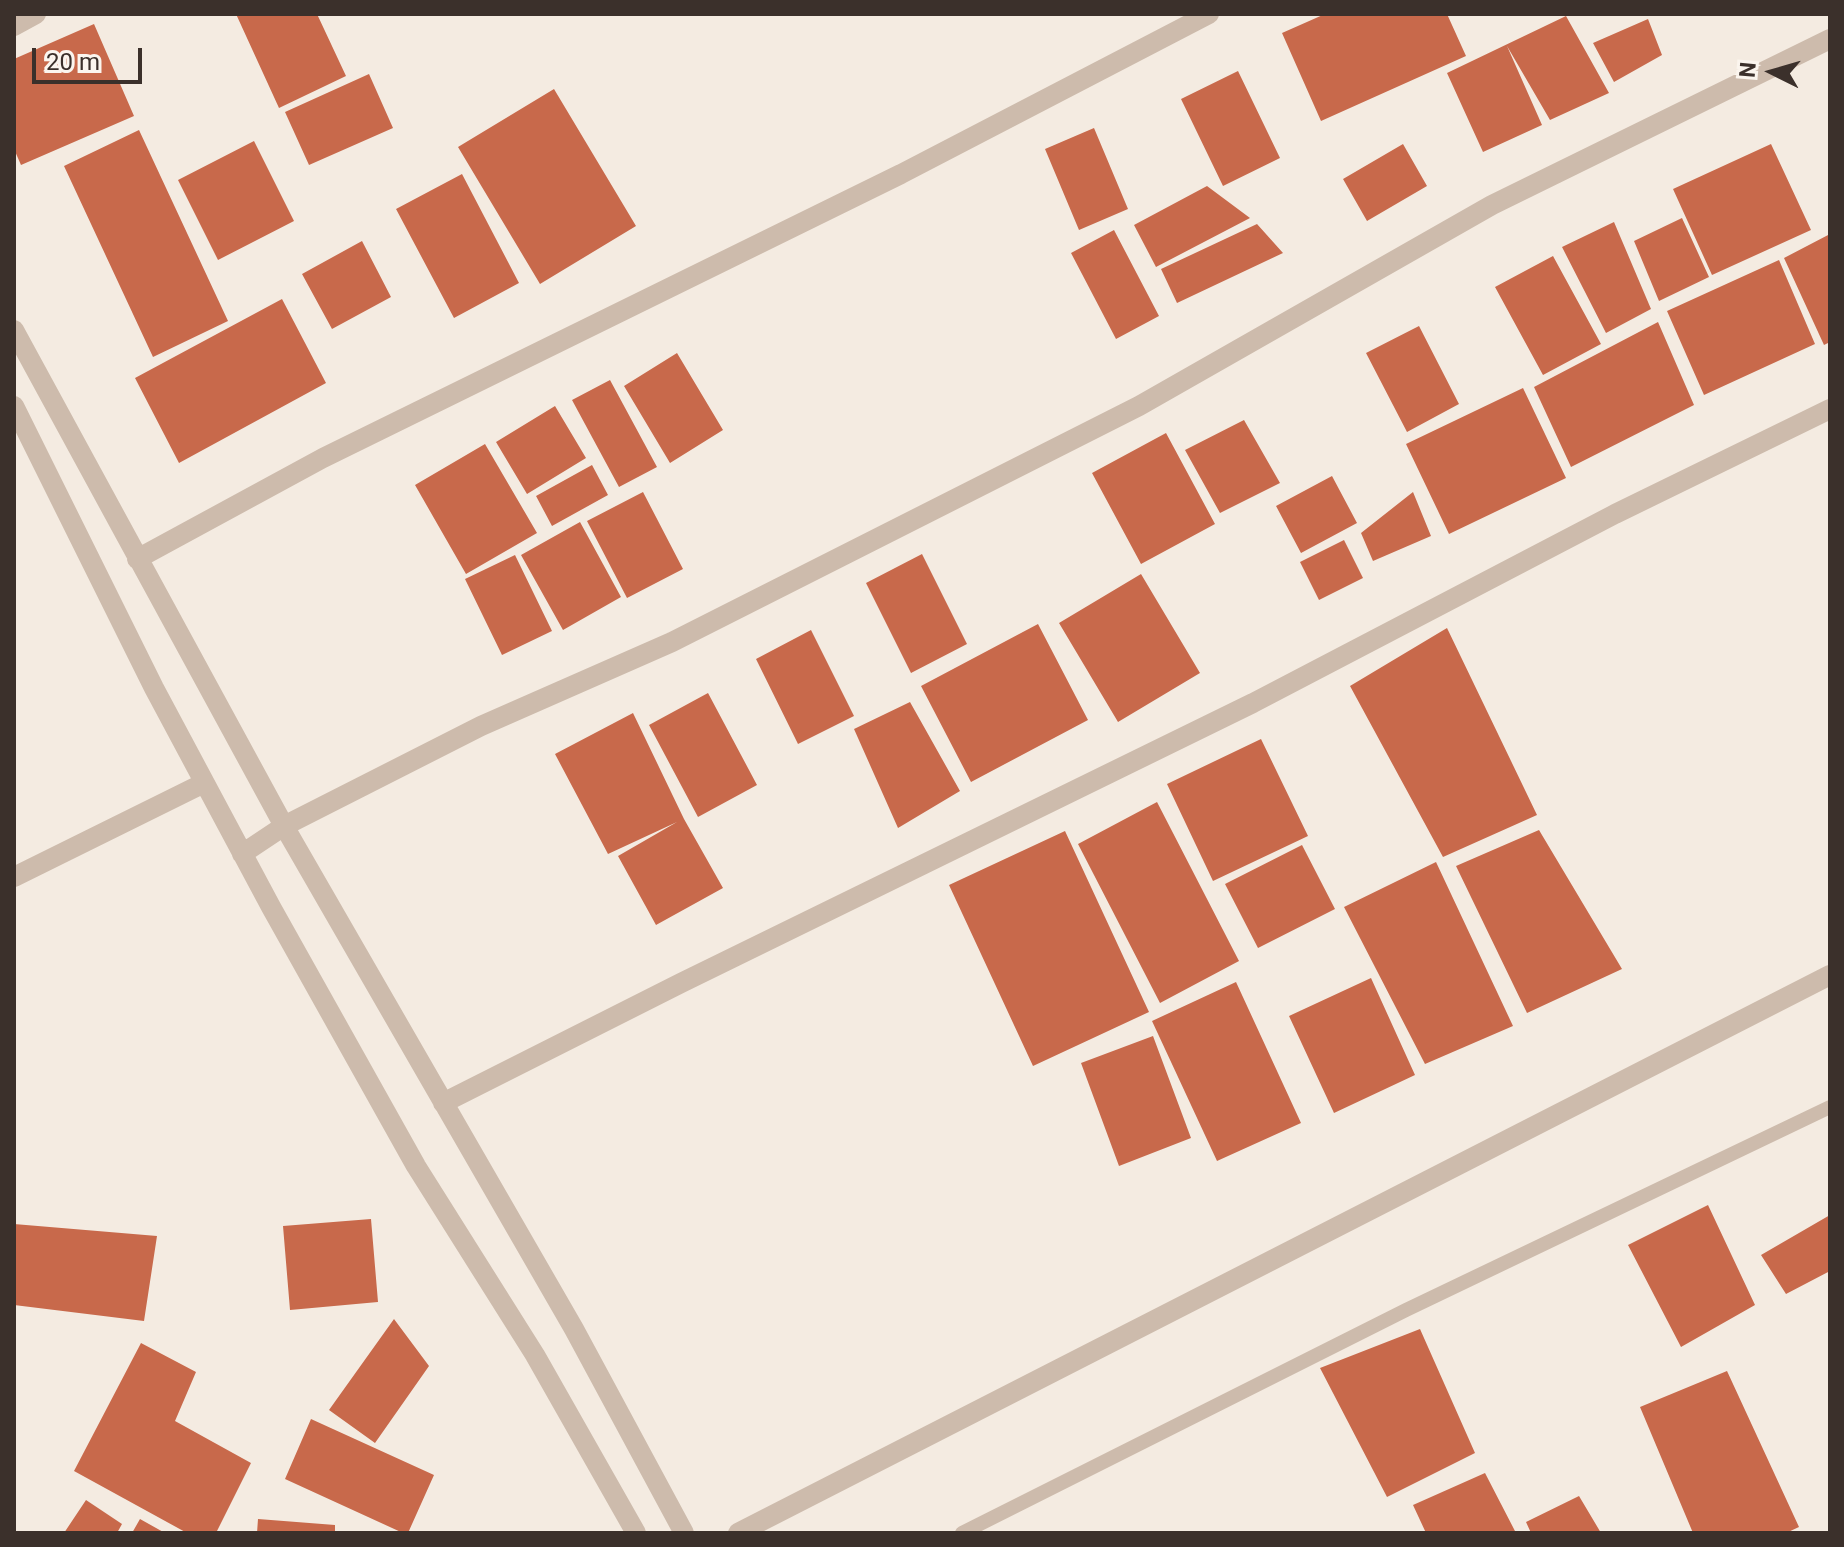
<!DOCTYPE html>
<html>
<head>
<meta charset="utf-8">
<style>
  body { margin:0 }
  #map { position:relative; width:1844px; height:1547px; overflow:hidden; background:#f4ebe1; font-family:Roboto,sans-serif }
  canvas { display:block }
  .frame { position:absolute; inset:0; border:16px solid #3b302b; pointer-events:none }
  .north { position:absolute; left:1732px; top:32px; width:80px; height:80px; -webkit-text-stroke:6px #fbf5ee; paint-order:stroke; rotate:275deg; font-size:22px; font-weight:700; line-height:32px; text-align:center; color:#3b302b }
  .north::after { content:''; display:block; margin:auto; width:28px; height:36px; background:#3b302b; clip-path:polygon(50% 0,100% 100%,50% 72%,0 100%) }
  .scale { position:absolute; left:32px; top:48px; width:110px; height:36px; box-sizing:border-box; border:4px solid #3b302b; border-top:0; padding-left:10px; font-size:24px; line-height:28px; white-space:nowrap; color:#3b302b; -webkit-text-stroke:6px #fbf5ee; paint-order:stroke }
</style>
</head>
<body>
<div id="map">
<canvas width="1844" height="1547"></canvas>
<div class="frame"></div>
<div class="north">N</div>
<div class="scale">20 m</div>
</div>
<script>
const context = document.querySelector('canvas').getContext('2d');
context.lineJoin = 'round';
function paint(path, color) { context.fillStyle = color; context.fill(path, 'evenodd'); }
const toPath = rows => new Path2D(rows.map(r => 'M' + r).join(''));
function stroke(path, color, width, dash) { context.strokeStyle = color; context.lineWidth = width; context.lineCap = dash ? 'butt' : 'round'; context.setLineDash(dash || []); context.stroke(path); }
paint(toPath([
  [236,14,317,14,346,76,279,108],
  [1325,14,1447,14,1466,56,1321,121,1282,33],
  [1566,16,1609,93,1550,120,1507,46,1542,125,1483,152,1447,73],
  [1648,19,1662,55,1614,82,1593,43],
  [94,24,134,116,21,165,14,149,14,59],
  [1238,71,1280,158,1223,186,1181,99],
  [369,74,393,128,309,165,285,112],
  [554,89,636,226,540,284,458,147],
  [1094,128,1128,209,1079,230,1045,149],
  [139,130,228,321,153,357,64,166],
  [254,141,294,221,218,260,178,180],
  [1403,144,1427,186,1367,221,1343,179],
  [1771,144,1811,230,1712,275,1673,189],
  [462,174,519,283,454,318,396,209],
  [1207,186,1250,218,1156,267,1134,225],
  [1682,218,1709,277,1659,301,1634,241],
  [1614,222,1651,309,1606,333,1562,247],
  [1257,224,1283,253,1177,303,1161,269],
  [1114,230,1159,316,1116,339,1071,253],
  [1830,234,1830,342,1824,345,1784,258],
  [362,241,391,297,332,329,302,274],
  [1553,256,1601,344,1543,375,1495,287],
  [1779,260,1815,344,1704,395,1667,311],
  [282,299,326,383,179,463,135,378],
  [1658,322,1694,405,1571,467,1534,387],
  [1419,326,1459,404,1407,432,1366,353],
  [677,353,723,430,670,463,624,386],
  [610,380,657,467,619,487,572,400],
  [1523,388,1566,478,1449,534,1406,444],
  [555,406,586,458,527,494,496,442],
  [1244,420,1280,483,1220,513,1185,450],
  [1166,433,1215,524,1141,564,1092,473],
  [485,444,537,533,466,574,415,485],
  [592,465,608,495,552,526,536,496],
  [1332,476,1357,523,1301,553,1276,506],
  [643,492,683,569,627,598,587,521],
  [1413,492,1431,536,1373,561,1361,533],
  [580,522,621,597,563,630,521,555],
  [1344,540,1363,578,1319,600,1300,562],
  [922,554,967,644,911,673,866,583],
  [515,555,552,631,502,655,465,579],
  [1141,574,1200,673,1118,722,1059,623],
  [1038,624,1088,720,971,782,921,686],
  [1447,628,1537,815,1443,857,1350,686],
  [811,630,854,716,798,744,756,659],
  [708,693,757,785,698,817,649,725],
  [910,702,960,791,898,828,854,729],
  [633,713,684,819,723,888,656,925,618,856,677,822,608,854,555,754],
  [1261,739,1308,836,1213,881,1167,784],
  [1157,802,1239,961,1160,1003,1078,844],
  [1539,830,1622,969,1527,1013,1456,866],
  [1065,831,1149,1012,1033,1066,949,885],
  [1302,845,1335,909,1258,948,1225,884],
  [1436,862,1513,1026,1425,1064,1344,907],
  [1371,978,1415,1075,1334,1113,1289,1016],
  [1236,982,1301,1123,1217,1161,1152,1021],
  [1153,1036,1191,1138,1119,1166,1081,1063],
  [1708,1205,1755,1305,1681,1347,1628,1245],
  [1830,1215,1830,1271,1786,1294,1761,1255],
  [371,1219,378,1302,290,1310,283,1226],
  [14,1224,157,1236,144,1321,14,1305],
  [394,1319,429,1366,375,1443,329,1410],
  [1420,1329,1475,1453,1387,1497,1320,1368],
  [141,1343,196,1372,175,1421,251,1463,216,1533,187,1533,74,1471],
  [1727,1371,1799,1527,1786,1533,1693,1533,1640,1407],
  [311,1419,434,1475,408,1533,403,1533,285,1479],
  [1485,1473,1516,1533,1426,1533,1413,1505],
  [1579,1496,1601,1533,1531,1533,1526,1522],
  [86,1500,122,1524,117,1533,64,1533],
  [140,1519,165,1533,132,1533],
  [258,1519,335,1525,335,1533,257,1533]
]), '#c8694b');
stroke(toPath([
  [962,1533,1406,1310,1830,1107]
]), '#cdbbac', 14);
stroke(toPath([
  [14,26,36,14],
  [14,330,284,826,574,1329,684,1533],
  [14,406,154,688,271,907,416,1166,535,1355,636,1533],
  [137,559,323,458,901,174,1209,14],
  [242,854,284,826,481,726,672,642,1139,406,1492,205,1830,39],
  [14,877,204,783],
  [443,1103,681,983,1253,703,1615,514,1830,409],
  [738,1533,1830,975]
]), '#cdbbac', 20);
</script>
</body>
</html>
